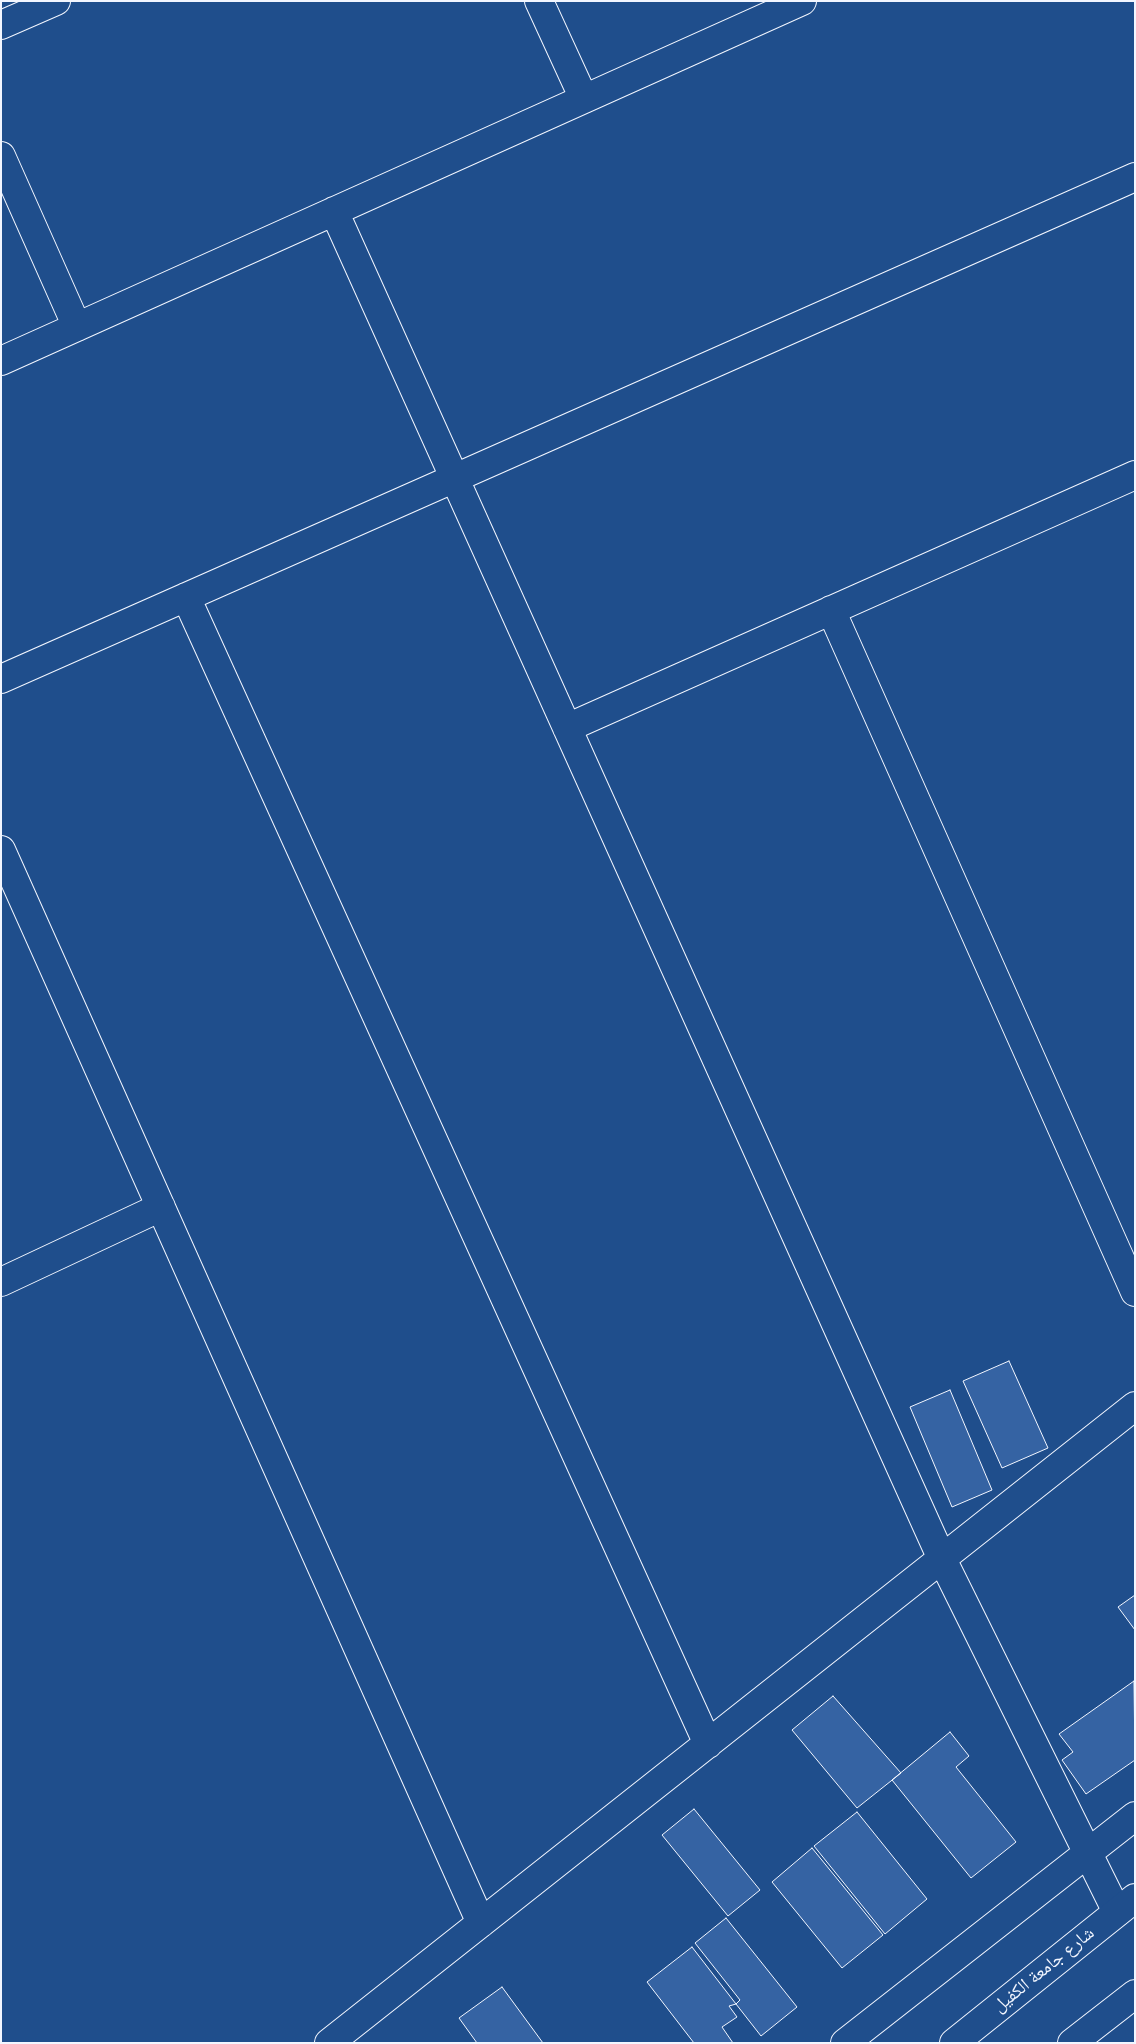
<!DOCTYPE html>
<html>
<head>
<meta charset="utf-8">
<style>
  body { margin:0 }
  #map { position:relative; width:1136px; height:2044px; overflow:hidden; background:#1f4e8c; font-family:"Varela Round",sans-serif }
  canvas { display:block }
  .frame { position:absolute; inset:0; border:2px solid #f2f6ff; pointer-events:none }
</style>
</head>
<body>
<div id="map">
<canvas width="1136" height="2044"></canvas>
<div class="frame"></div>
</div>
<script>
const context = document.querySelector('canvas').getContext('2d');
context.lineJoin = 'round';
function paint(path, color) { context.fillStyle = color; context.fill(path, 'evenodd'); }
const toPath = rows => new Path2D(rows.map(r => 'M' + r).join(''));
function stroke(path, color, width, dash) { context.strokeStyle = color; context.lineWidth = width; context.lineCap = dash ? 'butt' : 'round'; context.setLineDash(dash || []); context.stroke(path); }
function drawText(font, color, halo, rows, align = 'center') {
  context.font = font + ' "Varela Round","Noto Naskh Arabic",sans-serif'; context.lineWidth = 4; context.setLineDash([]); context.textBaseline = 'middle'; context.strokeStyle = halo; context.fillStyle = color; for (const [text, x, y, turn = 0] of rows) {
    context.save(); context.translate(x, y); context.rotate((+turn || 0) * Math.PI / 180); context.textAlign = isNaN(turn) ? turn : align; if (halo) context.strokeText(text, 0, 0); context.fillText(text, 0, 0); context.restore();
  }
}
const building = toPath([
  [1009,1361,1048,1448,1002,1468,963,1381,1009,1361],
  [950,1390,992,1490,952,1507,910,1407,950,1390],
  [1135,1595,1135,1630,1118,1607,1135,1595],
  [1134,1681,1135,1760,1086,1794,1062,1760,1073,1752,1059,1734,1134,1681],
  [833,1696,901,1773,857,1808,792,1730,833,1696],
  [950,1732,969,1756,956,1767,1016,1842,971,1878,892,1780,950,1732],
  [694,1809,760,1890,728,1916,662,1835,694,1809],
  [857,1812,927,1899,885,1934,814,1846,857,1812],
  [812,1848,883,1935,842,1968,772,1882,812,1848],
  [726,1918,797,2007,761,2036,736,2004,740,2000,695,1943,726,1918],
  [692,1947,736,2004,729,2006,737,2017,722,2027,733,2043,694,2043,647,1982,692,1947],
  [502,1987,543,2043,477,2043,459,2018,502,1987]
]);
paint(building, '#3563a3');
stroke(building, '#f2f6ff', 1);
const minor = toPath([
  [539,1,584,99],
  [1,25,56,1],
  [1,156,77,327],
  [334,211,942,1559,1117,1912],
  [1,361,802,1],
  [186,597,708,1744],
  [831,610,1135,1292],
  [1,679,1135,177],
  [567,728,1135,475],
  [1,850,481,1923],
  [1,1282,161,1207],
  [329,2043,1135,1406],
  [845,2043,1135,1816]
]);
const secondary = toPath([
  [954,2043,1135,1898],
  [1072,2043,1135,1994]
]);
stroke(minor, '#f2f6ff', 30);
stroke(secondary, '#f2f6ff', 30);
stroke(minor, '#1f4e8c', 28);
stroke(secondary, '#1f4e8c', 28);
drawText('18px', '#f2f6ff', '#1f4e8c', [
  ["شارع جامعة الكفيل",1044,1970,-39]
]);
</script>
</body>
</html>
